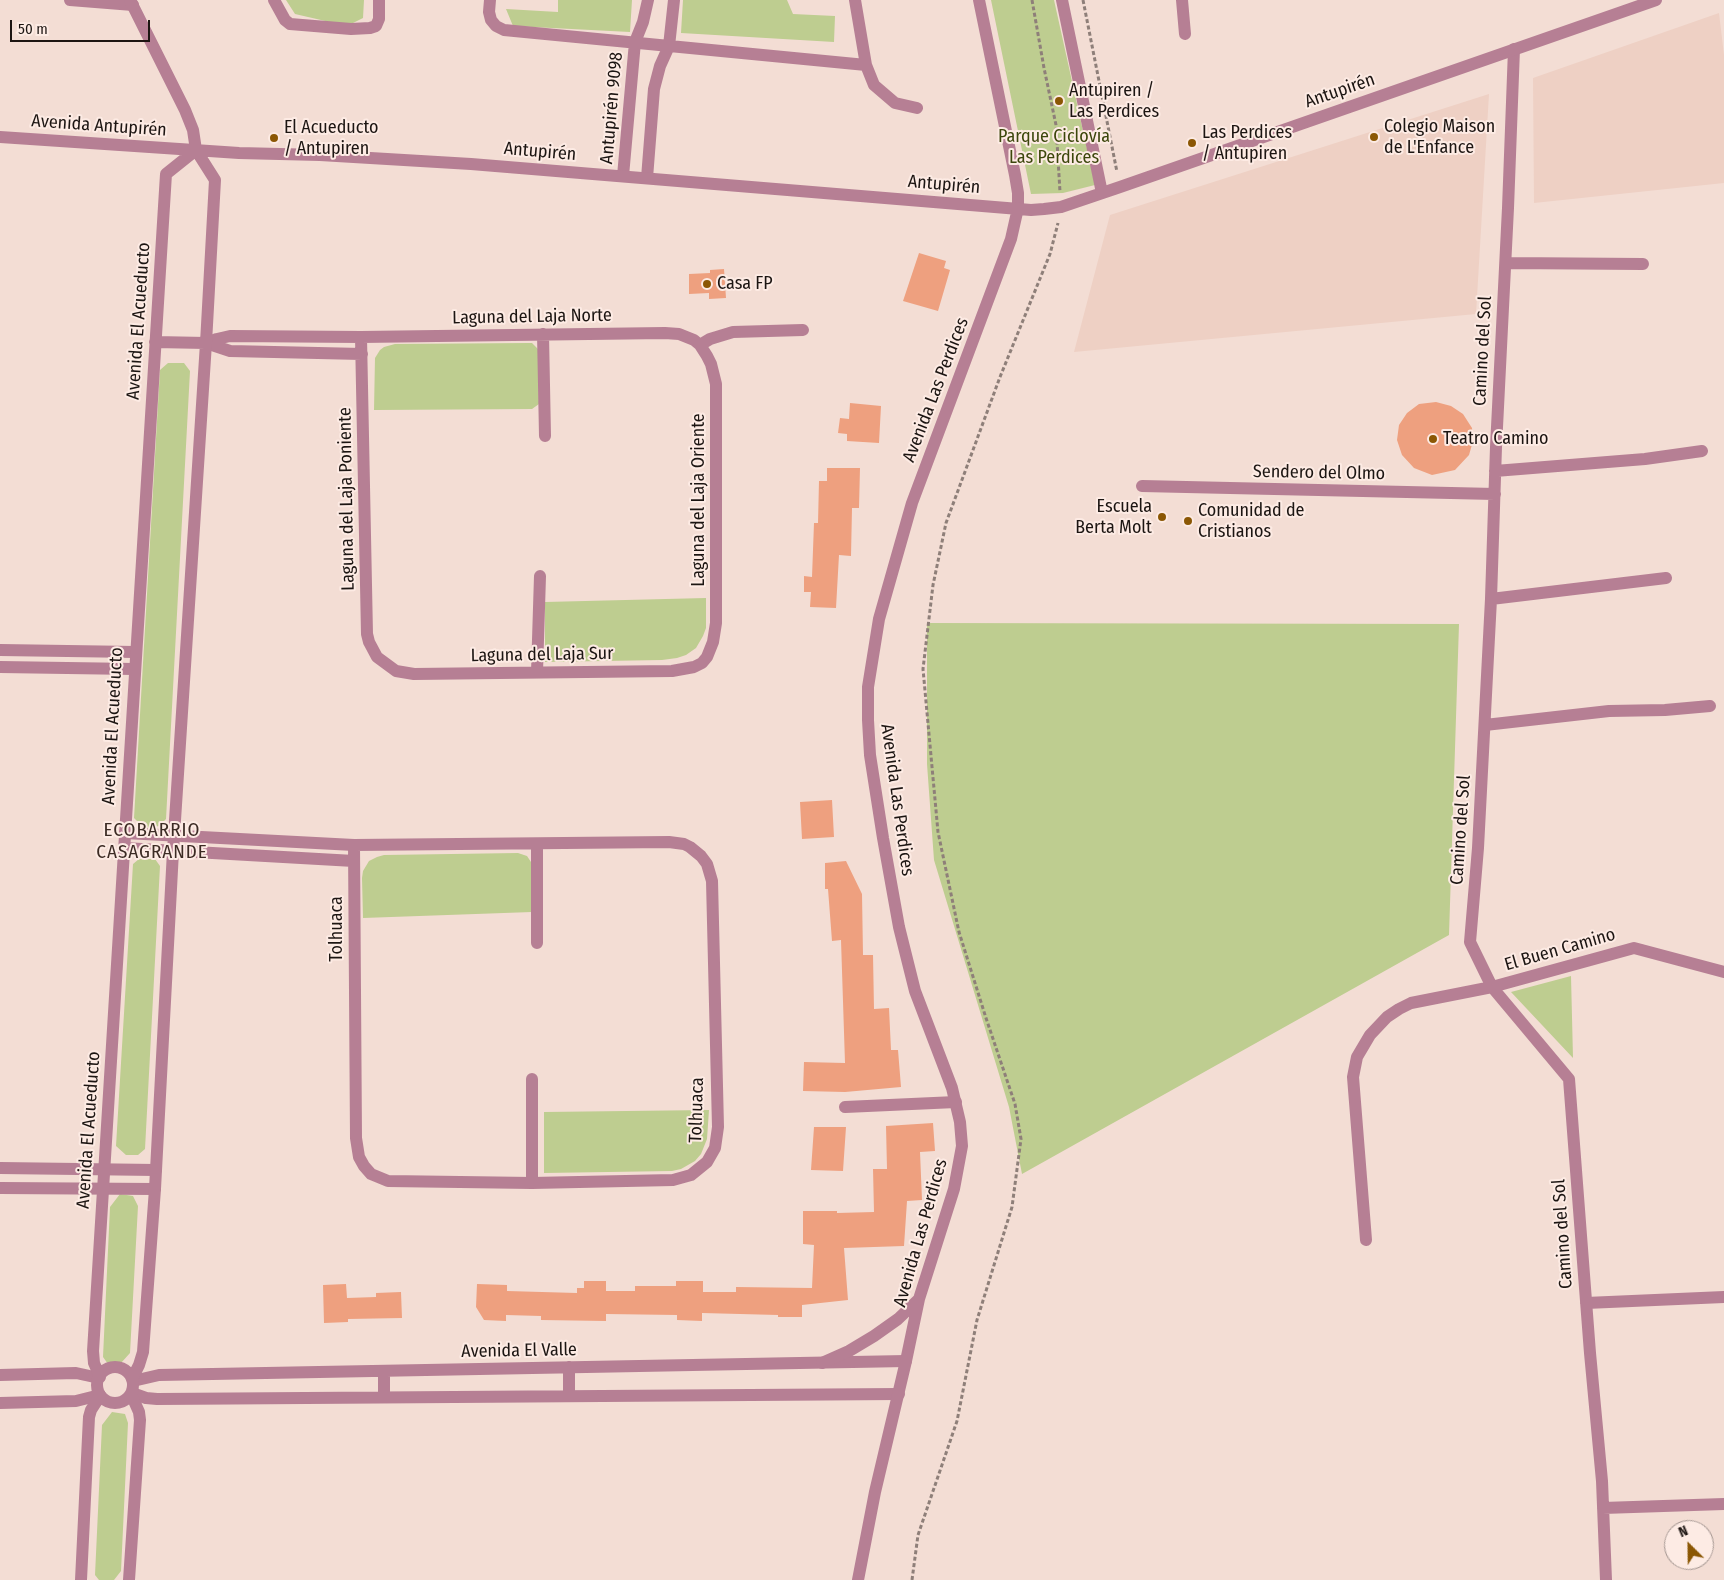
<!DOCTYPE html>
<html>
<head>
<meta charset="utf-8">
<style>
  body { margin:0 }
  #map { position:relative; width:1724px; height:1580px; overflow:hidden; background:#f3ddd4; font-family:"Fira Sans Condensed",sans-serif }
  canvas { display:block }
  .north { position:absolute; left:1664px; top:1520px; width:50px; height:50px; box-sizing:border-box; background:#fdebe4; border:1px solid #a39590; border-radius:50%; rotate:337deg; font-size:14px; font-weight:700; line-height:20px; text-align:center; color:#1c1512 }
  .north::after { content:''; display:block; margin:auto; width:18px; height:22px; background:#8b5704; clip-path:polygon(50% 0,100% 100%,50% 72%,0 100%) }
  .scale { position:absolute; left:10px; top:20px; width:140px; height:22px; box-sizing:border-box; border:2px solid #1c1512; border-top:0; padding-left:6px; font-size:15px; line-height:18px; white-space:nowrap; color:#1c1512; -webkit-text-stroke:4px #fdebe4; paint-order:stroke }
</style>
</head>
<body>
<div id="map">
<canvas width="1724" height="1580"></canvas>
<div class="north">N</div>
<div class="scale">50 m</div>
</div>
<script>
const context = document.querySelector('canvas').getContext('2d');
context.lineJoin = 'round';
function paint(path, color) { context.fillStyle = color; context.fill(path, 'evenodd'); }
const toPath = rows => new Path2D(rows.map(r => 'M' + r).join(''));
function stroke(path, color, width, dash) { context.strokeStyle = color; context.lineWidth = width; context.lineCap = dash ? 'butt' : 'round'; context.setLineDash(dash || []); context.stroke(path); }
function drawText(font, color, halo, rows, align = 'center') {
  context.font = font + ' "Fira Sans Condensed",sans-serif'; context.lineWidth = 4; context.setLineDash([]); context.textBaseline = 'middle'; context.strokeStyle = halo; context.fillStyle = color; for (const [text, x, y, turn = 0] of rows) {
    context.save(); context.translate(x, y); context.rotate((+turn || 0) * Math.PI / 180); context.textAlign = isNaN(turn) ? turn : align; if (halo) context.strokeText(text, 0, 0); context.fillText(text, 0, 0); context.restore();
  }
}
paint(toPath([
  [1719,13,1724,55,1724,183,1534,203,1533,78],
  [1489,94,1476,314,1074,352,1110,215]
]), '#eed0c4');
paint(toPath([
  [286,0,364,0,363,18,347,26,295,14],
  [558,0,632,0,630,32,513,26,506,9,558,12],
  [683,0,787,0,793,14,835,16,834,42,681,33],
  [991,0,1054,0,1095,185,1063,193,1031,194],
  [527,343,532,343,538,349,539,404,532,409,374,410,375,358,380,350,384,347,395,344],
  [168,363,184,363,190,371,166,819,160,825,152,829,142,826,134,818,160,370],
  [706,598,706,628,703,636,696,648,686,655,677,658,662,660,545,662,545,602],
  [927,623,1459,624,1449,935,1022,1174,1009,1107,934,860,927,764],
  [518,853,527,856,531,862,532,912,363,918,362,878,363,871,369,861,377,857,384,855],
  [139,859,155,859,160,866,145,1149,138,1155,126,1155,116,1146,133,864],
  [1571,976,1573,1058,1511,992],
  [709,1110,707,1139,701,1154,695,1161,681,1169,672,1171,544,1173,544,1112],
  [120,1194,133,1196,138,1206,130,1353,121,1363,108,1364,103,1357,110,1207],
  [112,1412,125,1414,128,1423,121,1571,114,1580,99,1580,95,1575,102,1425]
]), '#becd90');
paint(toPath([
  [919,253,946,261,944,268,950,270,938,311,903,301],
  [724,269,726,298,709,299,709,293,689,294,689,274,710,273,710,270],
  [1436,402,1451,406,1463,414,1472,428,1473,441,1469,455,1455,470,1432,475,1414,468,1402,455,1397,440,1399,425,1407,413,1419,404],
  [850,403,881,406,879,443,847,441,847,434,838,433,840,418,849,419],
  [827,468,860,468,859,508,852,508,851,556,839,555,836,608,810,607,811,592,804,592,804,576,812,577,814,523,818,523,819,481,827,481],
  [832,800,834,837,802,839,800,802],
  [846,861,862,894,863,955,873,955,874,1009,889,1008,891,1050,898,1050,901,1087,845,1092,803,1091,804,1062,845,1063,841,940,832,941,828,889,825,889,825,863],
  [933,1123,935,1151,920,1152,922,1200,907,1201,904,1246,844,1248,848,1300,802,1305,802,1317,778,1317,778,1315,702,1313,702,1321,677,1320,677,1315,606,1314,606,1321,541,1320,541,1316,506,1315,506,1321,484,1320,476,1307,477,1284,507,1285,507,1291,577,1293,577,1288,584,1288,584,1281,606,1281,606,1291,635,1291,635,1286,676,1286,676,1281,703,1281,703,1292,736,1292,736,1287,812,1288,814,1245,803,1244,803,1211,837,1211,837,1213,874,1212,873,1169,887,1169,886,1126],
  [814,1127,846,1127,843,1171,811,1170],
  [346,1284,347,1298,376,1297,376,1293,401,1292,402,1318,348,1319,348,1322,324,1323,323,1285]
]), '#eea07f');
stroke(toPath([
  [1032,0,1044,68,1056,125,1060,192],
  [1083,0,1117,172],
  [912,1580,918,1535,957,1421,977,1320,1012,1207,1021,1139,1015,1104,986,1018,959,932,938,832,923,669,933,585,946,523,1000,377,1050,254,1058,223]
]), '#8e7f79', 3, [4, 2.5]);
stroke(toPath([
  [70,0,133,5],
  [274,0,285,20,290,24,351,29,370,28,376,26,379,19,379,0],
  [490,0,489,12,491,20,496,26,504,30,866,65,855,0],
  [979,0,1015,175,1018,193,1018,208],
  [1182,0,1185,34],
  [1514,49,1508,208,1496,447,1491,599,1478,848,1470,942,1492,987,1569,1079,1590,1353,1602,1481,1606,1580],
  [866,65,874,85,895,103,917,108],
  [623,176,635,42,643,22,648,0],
  [647,178,654,89,660,66,669,46,674,0],
  [1506,263,1643,264],
  [543,334,545,436],
  [206,343,217,339,230,336,361,337,665,333,679,334,694,340,700,345,707,356,711,364,716,384,716,623,713,642,707,657,702,663,694,667,672,671,414,674,396,671,377,657,369,642,367,634,361,337],
  [206,343,230,351,362,354],
  [700,345,710,339,733,332,803,330],
  [1495,471,1645,459,1702,451],
  [1142,486,1495,494],
  [1491,599,1666,578],
  [0,650,135,652],
  [0,667,134,669],
  [537,672,540,576],
  [1485,725,1609,711,1665,710,1710,706],
  [125,833,354,845,669,842,684,844,690,847,701,856,707,864,712,881,718,1127,715,1148,707,1162,691,1175,673,1180,532,1183,388,1181,371,1174,364,1166,359,1157,356,1138,354,845],
  [537,844,537,943],
  [124,848,354,861],
  [532,1079,532,1183],
  [845,1107,956,1102],
  [0,1168,156,1170],
  [0,1188,155,1189],
  [1366,1240,1353,1077,1357,1057,1370,1035,1387,1017,1399,1009,1411,1003,1492,987,1634,948,1724,972],
  [1586,1303,1724,1297],
  [569,1367,569,1395],
  [0,1375,76,1373,99,1378],
  [133,1381,159,1375,906,1361],
  [132,1393,146,1398,157,1399,899,1394],
  [384,1397,384,1371],
  [0,1403,76,1401,100,1395],
  [1603,1508,1724,1504]
]), '#b67f94', 12);
stroke(toPath([
  [130,0,185,110,193,130,196,150,215,180,206,343,173,851,155,1189,143,1352,139,1365,132,1379],
  [1062,0,1102,193],
  [0,137,239,153,320,155,471,164,1031,210,1044,209,1061,207,1120,187,1656,0],
  [155,342,206,343],
  [822,1363,849,1351,874,1336,898,1319,919,1299],
  '97 1385a18 18 0 1 1 36 0a18 18 0 1 1-36 0Z',
  [100,1377,94,1363,93,1351,166,174,196,150],
  [81,1580,89,1417,91,1410,100,1396],
  [129,1580,140,1420,139,1412,131,1394],
  [858,1580,875,1492,906,1361,919,1299,954,1189,962,1146,960,1122,952,1088,915,991,899,927,883,838,870,755,868,720,868,687,879,619,912,503,1011,239,1018,208]
]), '#b67f94', 12);
for (const [x, y, r, color] of [
  [1059,101,5,"#8b5704"],
  [1374,137,5,"#8b5704"],
  [274,138,5,"#8b5704"],
  [1192,143,5,"#8b5704"],
  [707,284,5,"#8b5704"],
  [1433,439,5,"#8b5704"],
  [1162,517,5,"#8b5704"],
  [1188,521,5,"#8b5704"]
]) { const dot = new Path2D(); dot.arc(x, y, r, 0, 2 * Math.PI); context.fillStyle = color; context.fill(dot); stroke(dot, '#fdebe4', 2); }
drawText('18px', '#1c1512', '#fdebe4', [
  ["Antupiren /",1069,91],
  ["Las Perdices",1069,112],
  ["Colegio Maison",1384,127],
  ["de L'Enfance",1384,148],
  ["El Acueducto",284,128],
  ["/ Antupiren",284,149],
  ["Las Perdices",1202,133],
  ["/ Antupiren",1202,154],
  ["Casa FP",717,284],
  ["Teatro Camino",1443,439],
  ["Escuela",1152,507,"right"],
  ["Berta Molt",1152,528,"right"],
  ["Comunidad de",1198,511],
  ["Cristianos",1198,532]
], 'left');
drawText('18px', '#1c1512', '#fdebe4', [
  ["Antupirén",1340,91,-19],
  ["Antupirén 9098",612,108,-85],
  ["Avenida Antupirén",99,126,4],
  ["Antupirén",540,152,5],
  ["Antupirén",944,185,5],
  ["Laguna del Laja Norte",532,317,-1],
  ["Avenida El Acueducto",139,321,-86],
  ["Camino del Sol",1483,351,-87],
  ["Avenida Las Perdices",936,390,-69],
  ["Sendero del Olmo",1319,473,1],
  ["Laguna del Laja Poniente",347,499,-91],
  ["Laguna del Laja Oriente",699,500,-90],
  ["Laguna del Laja Sur",542,655,-1],
  ["Avenida El Acueducto",113,726,-87],
  ["Avenida Las Perdices",897,800,82],
  ["Camino del Sol",1461,830,-86],
  ["Tolhuaca",337,929,-90],
  ["El Buen Camino",1560,950,-16],
  ["Tolhuaca",697,1110,-88],
  ["Avenida El Acueducto",89,1130,-86],
  ["Avenida Las Perdices",921,1233,-74],
  ["Camino del Sol",1563,1234,-94],
  ["Avenida El Valle",519,1351,-1]
]);
drawText('18px', '#3c470c', '#fdebe4', [
  ["Parque Ciclovía",1054,137],
  ["Las Perdices",1054,158]
]);
context.letterSpacing = '1px';
drawText('19px', '#3c2b24', '#fdebe4', [
  ["ECOBARRIO",152,831],
  ["CASAGRANDE",152,853]
]);
context.letterSpacing = '0px';
</script>
</body>
</html>
